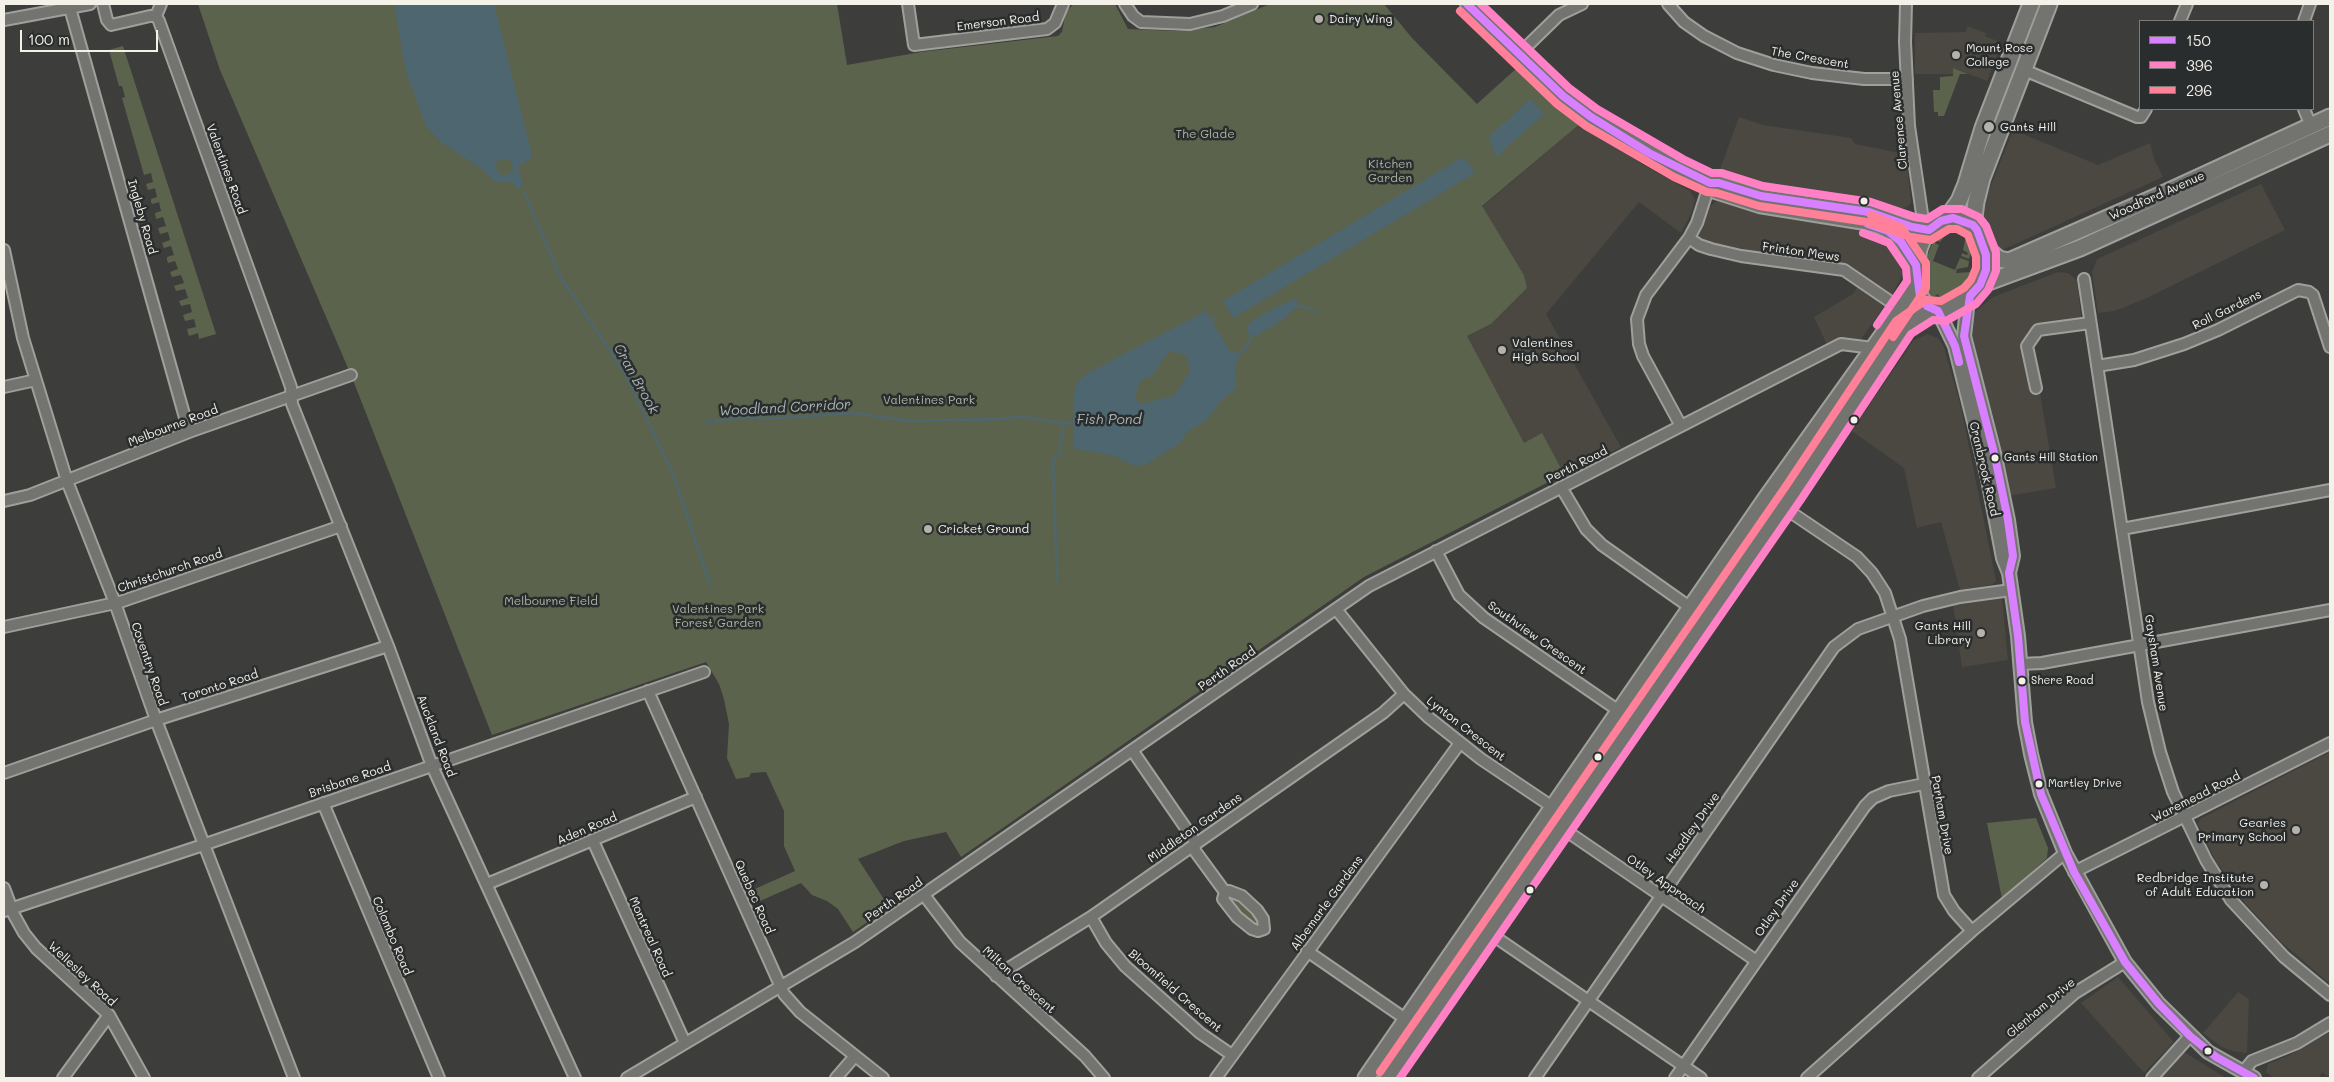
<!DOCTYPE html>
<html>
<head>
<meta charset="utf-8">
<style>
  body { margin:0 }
  #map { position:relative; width:2334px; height:1082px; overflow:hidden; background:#3d3d3b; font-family:Mali,sans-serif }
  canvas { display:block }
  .frame { position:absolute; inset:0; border:5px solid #f4f1e8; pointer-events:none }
  .legend { position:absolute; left:2139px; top:20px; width:175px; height:90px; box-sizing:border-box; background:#2a2d2e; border:1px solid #7b7b78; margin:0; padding:6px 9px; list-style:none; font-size:15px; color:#f4f1e8 }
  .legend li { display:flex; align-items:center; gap:10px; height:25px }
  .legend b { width:25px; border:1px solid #7b7b78 }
  .scale { position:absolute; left:20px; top:30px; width:138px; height:22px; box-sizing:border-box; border:2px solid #f4f1e8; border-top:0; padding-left:6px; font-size:15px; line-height:18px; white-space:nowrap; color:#f4f1e8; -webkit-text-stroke:4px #2a2d2e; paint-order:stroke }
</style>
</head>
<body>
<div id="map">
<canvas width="2334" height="1082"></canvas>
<div class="frame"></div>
<ul class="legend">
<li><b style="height:6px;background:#d880ff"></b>150</li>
<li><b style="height:6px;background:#ff80c5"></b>396</li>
<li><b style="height:6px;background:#ff8098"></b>296</li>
</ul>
<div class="scale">100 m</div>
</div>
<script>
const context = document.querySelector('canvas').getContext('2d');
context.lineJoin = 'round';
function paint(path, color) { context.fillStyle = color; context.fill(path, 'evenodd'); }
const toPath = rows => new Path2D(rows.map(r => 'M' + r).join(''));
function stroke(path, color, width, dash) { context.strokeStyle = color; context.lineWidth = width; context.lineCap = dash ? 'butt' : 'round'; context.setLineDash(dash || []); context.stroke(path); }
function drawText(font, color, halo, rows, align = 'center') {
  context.font = font + ' Mali,sans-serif'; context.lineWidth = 5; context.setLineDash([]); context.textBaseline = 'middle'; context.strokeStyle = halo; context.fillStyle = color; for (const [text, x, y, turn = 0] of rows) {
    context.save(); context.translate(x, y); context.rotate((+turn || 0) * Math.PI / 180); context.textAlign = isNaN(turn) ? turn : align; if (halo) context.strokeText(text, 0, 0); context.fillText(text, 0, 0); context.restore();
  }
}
paint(toPath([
  [1967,26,1986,33,1985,36,2002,43,1987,81,1953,68,1953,74,1915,74,1915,33,1966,32],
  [1739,117,1763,125,1851,138,1855,144,1906,154,1911,203,1907,207,1894,210,1849,199,1772,188,1719,172],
  [1581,123,1643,165,1690,191,1695,200,1691,214,1681,233,1639,202,1546,314,1621,447,1612,452,1607,449,1568,470,1563,477,1285,427,1491,324,1527,288,1524,275,1482,207],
  [2013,130,2098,165,2150,143,2154,159,2163,177,2000,251,1993,244,1981,219,1982,208],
  [2261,184,2285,230,2149,297,2115,311,2098,313,2092,272,2097,259],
  [1717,201,1772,215,1853,227,1873,232,1891,241,1899,250,1903,262,1902,275,1892,295,1857,345,1829,349,1814,317,1853,294,1859,284,1845,274,1692,245,1699,234,1708,208],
  [2058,272,2068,273,2077,280,2082,325,2045,331,2032,346,2056,488,2008,496,1995,428,1968,330,1970,318,1978,309,1993,297],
  [1927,334,1938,338,1944,347,1961,407,1996,581,1991,585,1960,590,1941,522,1917,528,1904,468,1852,431,1913,341],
  [2002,598,2008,660,1962,667,1953,605],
  [2330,752,2330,984,2279,940,2245,903,2215,860,2198,824,2200,819],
  [2118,977,2174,1042,2144,1073,2081,1003],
  [2238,992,2249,999,2247,1053,2232,1051,2220,1046,2203,1033],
  [2330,1032,2330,1078,2322,1072,2319,1078,2274,1078,2266,1072,2268,1064,2290,1055],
  [2184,1052,2226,1078,2157,1078]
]), '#4a4841');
paint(toPath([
  [198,4,837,4,847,65,921,52,1058,36,1062,32,1066,11,1074,4,1115,4,1128,29,1176,31,1215,27,1270,4,1384,4,1412,38,1477,104,1518,67,1561,109,1581,123,1482,206,1524,275,1527,288,1491,324,1467,336,1524,443,1542,433,1564,474,1364,577,961,857,946,832,904,841,858,859,889,907,870,917,869,921,853,932,838,909,827,901,812,895,801,883,753,904,748,892,795,871,784,846,784,811,766,772,751,773,749,777,736,779,727,758,729,724,724,699,719,684,706,662,492,735,351,375,220,70],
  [123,46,216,334,199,339,198,333,189,336,188,333,187,329,196,327,194,319,185,321,183,315,192,312,190,304,181,306,179,301,188,298,185,289,176,291,174,286,184,283,181,275,172,277,170,272,178,269,175,261,168,263,167,260,167,257,174,255,171,246,164,248,162,243,170,240,168,232,160,234,158,228,166,226,163,217,156,219,155,213,161,211,159,202,152,204,151,202,151,199,157,197,155,188,148,190,146,184,153,182,151,173,144,175,122,98,125,97,122,86,119,86,109,50],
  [1953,68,1968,74,1960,74,1944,116,1938,116,1938,112,1934,112,1933,90,1940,90,1940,77,1953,76],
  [1950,229,1940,242,1935,240,1935,243,1939,245,1933,261,1955,270,1960,258,1969,261,1968,267,1957,269,1956,273,1971,272,1968,276,1971,278,1967,284,1964,283,1956,296,1939,302,1940,298,1938,294,1932,298,1926,290,1925,261,1933,242,1944,230],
  [1966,235,1973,246,1969,259,1961,256,1962,253,1967,255,1968,253,1963,250],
  [2036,818,2048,848,2047,858,2002,899,1987,823],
  [1228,896,1236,896,1255,912,1261,925,1256,927,1232,908]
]), '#5c634d');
paint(toPath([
  [394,4,494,4,532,155,531,158,518,166,523,187,518,189,511,181,501,183,493,181,485,171,441,142,426,126,406,72],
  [504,159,511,161,513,171,503,176,498,172,495,162],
  [1530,99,1544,114,1496,157,1489,137],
  [1461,158,1465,159,1475,173,1233,318,1223,301],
  [1294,300,1297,300,1298,306,1281,321,1256,336,1247,334,1248,326,1254,320,1276,307],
  [1206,311,1231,353,1235,352,1240,359,1235,363,1236,388,1220,402,1206,421,1187,432,1180,443,1145,465,1133,465,1114,456,1073,448,1073,400,1075,387,1079,380,1086,374],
  [1169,351,1186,355,1190,371,1174,396,1140,404,1135,397,1140,381,1152,376]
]), '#4d666f');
stroke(toPath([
  [524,192,560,276,625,373,674,476,710,584],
  [1298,306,1313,309],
  [1317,311,1319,312],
  [1212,321,1215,318],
  [1237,356,1245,349,1252,337],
  [707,422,749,417,765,419,854,413,909,421,1000,419,1021,417,1073,424],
  [1057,580,1053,459,1060,453,1063,423]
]), '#4d666f', 2.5);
const minor = toPath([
  [103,4,107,20,111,25,150,16,156,16,159,21,291,387,292,404,388,646,432,766,575,1078],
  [908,4,914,45,1047,29,1055,23,1063,4],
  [1125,4,1133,16,1141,22,1190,24,1223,16,1252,4],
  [1668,4,1684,22,1704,36,1737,53,1774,65,1812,73,1864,79,1907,79],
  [1906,4,1905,42,1909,126,1925,234],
  [70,8,189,432],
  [156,16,161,4],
  [4,20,90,4],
  [2180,21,2187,4],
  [2304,21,2310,4],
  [1519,54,1559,15,1582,4],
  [2024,70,2137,117,2141,117,2146,109],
  [2304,109,2311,126],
  [1689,238,1699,245,1711,249,1741,256,1844,270,1901,309],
  [4,250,23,338,67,481,115,603,156,720,294,1078],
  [2084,279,2148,702,2160,752,2173,792,2206,860,2231,900,2284,957,2330,995],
  [2097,366,2134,360,2184,344,2218,330,2298,290,2309,292,2313,295,2330,347],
  [4,387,36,380],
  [2036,388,2027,346,2038,330,2090,323],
  [1681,426,1643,356,1639,344,1637,319,1646,295,1689,238,1697,223,1710,183],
  [1561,487,1586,529,1602,545,1691,608],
  [4,501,30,495,189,432,351,375],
  [1783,507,1857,557,1872,573,1885,593,1900,639,1944,895,1954,911,1972,931],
  [2122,529,2330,490],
  [1436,551,1459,595,1484,618,1619,711],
  [1336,609,1404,694,1428,717,1481,759,1554,808],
  [4,627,120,602,341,526],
  [2020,664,2042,663,2330,610],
  [648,691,784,994,800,1012,883,1078],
  [1132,750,1194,840,1195,851,1225,892],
  [4,773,156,720,388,646],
  [323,803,439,1078],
  [1562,828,1755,960],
  [593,841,685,1043],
  [2074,872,2330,743],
  [487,884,696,797],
  [4,888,14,915,24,933,36,948,109,1015,144,1078],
  [1229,891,1242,896,1257,910,1263,919,1264,929,1258,931,1252,929,1237,917,1223,899,1225,892,1229,891],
  [924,895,960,942,1085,1056,1104,1078],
  [4,911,203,845,704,672],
  [1091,917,1106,943,1125,966,1200,1033,1232,1055],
  [1488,932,1701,1078],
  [1307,951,1407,1020],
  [996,976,1091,917,1383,713,1404,694],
  [2243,1072,2252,1061,2297,1043,2330,1023],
  [63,1078,109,1015],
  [627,1078,855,942,1369,586,1841,344,1873,348],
  [836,1078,855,1056],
  [1216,1078,1460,743],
  [1535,1078,1834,647,1858,629,1923,606,1960,597,2011,590],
  [1675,1078,1865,806,1873,798,1889,791,1924,784],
  [1807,1078,1972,931,2065,853],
  [1978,1078,2075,993,2125,962],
  [2152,1078,2190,1036]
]);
const major = toPath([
  [1467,4,1563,96,1591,117,1678,168,1710,183,1719,183,1761,196,1869,212,1908,226,1929,230],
  [1710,183,1715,192,1759,206,1865,223,1879,227,1895,235,1901,242,1916,265],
  [1970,296,1967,309,1964,336,1995,457,2008,520,2013,556,2009,573],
  [1938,311,1955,346,1987,474,2003,558,2009,573,2018,636,2025,722,2031,754,2041,794,2065,853,2125,962,2159,1004,2208,1052,2254,1078]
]);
const highway = toPath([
  [1953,218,1973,225,1977,230,1986,255,1986,270,1980,285,1970,296,1949,309,1938,311,1927,306,1920,297,1916,265,1919,249,1925,234,1936,224,1953,218],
  [1946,219,1959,201,1966,184,1983,128,2031,4],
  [1973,225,1976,202,1982,178,2049,4],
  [1984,247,1999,259,2009,261,2167,192,2330,117],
  [1980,285,2080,248,2330,134],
  [1366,1078,1767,497,1907,301,1917,284],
  [1388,1078,1794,492,1899,334,1912,320,1931,309]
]);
stroke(minor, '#9f9f9c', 14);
stroke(major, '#9f9f9c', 16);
stroke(highway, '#9f9f9c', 19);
stroke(minor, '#737370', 10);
stroke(major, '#737370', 12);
stroke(highway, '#737370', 15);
stroke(toPath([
  [1467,4,1563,96,1591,117,1649,153,1710,183,1719,183,1761,196,1869,212,1912,227,1929,230,1941,221,1953,218,1973,225,1977,230,1986,255,1986,270,1980,285,1970,296,1964,336,1995,457,2008,520,2013,556,2009,573,2018,636,2025,722,2041,794,2074,872,2125,962,2159,1004,2190,1036,2216,1057,2254,1078],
  [1868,224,1888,231,1901,242,1916,265,1920,297,1927,306,1938,311,1955,346,1959,362]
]), '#d880ff', 8);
stroke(toPath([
  [1863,233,1889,243,1906,268,1907,281,1877,325],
  [1400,1078,1802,498,1911,334,1933,320,1946,321,1976,304,1988,290,1996,271,1996,252,1986,226,1979,217,1962,209,1943,209,1927,219,1915,217,1871,202,1763,186,1722,173,1712,173,1683,159,1597,109,1569,88,1481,4]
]), '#ff80c5', 8);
stroke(toPath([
  [1871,215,1902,228,1926,263,1926,288,1893,337],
  [1380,1072,1786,486,1896,321,1926,300,1941,301,1964,288,1971,280,1976,268,1976,257,1968,235,1957,229,1949,229,1931,240,1910,237,1867,222,1759,206,1717,193,1707,192,1674,177,1586,126,1557,104,1460,11]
]), '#ff8098', 8);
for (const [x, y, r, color] of [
  [1319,19,5,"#b4b2ab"],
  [1956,55,5,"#b4b2ab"],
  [1989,127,6,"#b4b2ab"],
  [1864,201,4.5,"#f4f1e8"],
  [1502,350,5,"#b4b2ab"],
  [1854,420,4.5,"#f4f1e8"],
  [1995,458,4.5,"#f4f1e8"],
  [928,529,5,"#b4b2ab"],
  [1981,633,5,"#b4b2ab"],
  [2022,681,4.5,"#f4f1e8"],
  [1598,757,4.5,"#f4f1e8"],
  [2039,784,4.5,"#f4f1e8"],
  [2296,830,5,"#b4b2ab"],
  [2264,885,5,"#b4b2ab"],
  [1530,890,4.5,"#f4f1e8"],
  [2208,1051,4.5,"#f4f1e8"]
]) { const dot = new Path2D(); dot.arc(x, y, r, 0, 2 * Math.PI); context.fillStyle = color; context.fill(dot); stroke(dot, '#2a2d2e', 2); }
drawText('11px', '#f4f1e8', '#2a2d2e', [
  ["Gants Hill Station",2004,458],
  ["Shere Road",2031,681],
  ["Martley Drive",2048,784]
], 'left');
drawText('12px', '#f4f1e8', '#2a2d2e', [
  ["Dairy Wing",1329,19],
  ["Mount Rose",1966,48],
  ["College",1966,62],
  ["Gants Hill",2000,127],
  ["Valentines",1512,343],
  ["High School",1512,357],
  ["Cricket Ground",938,529],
  ["Gants Hill",1971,626,"right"],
  ["Library",1971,640,"right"],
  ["Gearies",2286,823,"right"],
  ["Primary School",2286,837,"right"],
  ["Redbridge Institute",2254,878,"right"],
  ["of Adult Education",2254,892,"right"]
], 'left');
drawText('12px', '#f4f1e8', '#2a2d2e', [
  ["Emerson Road",998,22,-7],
  ["The Crescent",1810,58,10],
  ["Clarence Avenue",1899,120,-95],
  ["Valentines Road",226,169,70],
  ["Woodford Avenue",2157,196,-24],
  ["Ingleby Road",142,217,74],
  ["Frinton Mews",1801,252,8],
  ["Roll Gardens",2227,310,-26],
  ["Melbourne Road",173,426,-21],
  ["Perth Road",1577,465,-27],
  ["Cranbrook Road",1984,469,77],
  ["Christchurch Road",170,571,-19],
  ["Southview Crescent",1537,638,35],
  ["Gaysham Avenue",2156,663,81],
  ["Coventry Road",149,664,71],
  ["Perth Road",1227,669,-35],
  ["Toronto Road",220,686,-18],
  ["Lynton Crescent",1466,729,38],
  ["Auckland Road",436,736,69],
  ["Brisbane Road",350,780,-19],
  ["Waremead Road",2196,797,-27],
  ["Parham Drive",1942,815,80],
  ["Middleton Gardens",1195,828,-35],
  ["Headley Drive",1693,828,-55],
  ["Aden Road",587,829,-23],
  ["Otley Approach",1666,884,35],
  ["Quebec Road",754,897,66],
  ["Perth Road",894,900,-35],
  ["Albemarle Gardens",1327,903,-54],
  ["Otley Drive",1777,908,-55],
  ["Colombo Road",392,936,67],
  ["Montreal Road",650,937,66],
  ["Wellesley Road",82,974,43],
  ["Milton Crescent",1019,980,42],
  ["Bloomfield Crescent",1175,991,41],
  ["Glenham Drive",2041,1008,-40]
]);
drawText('12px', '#b2b4a4', '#2a2d2e', [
  ["The Glade",1205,134],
  ["Kitchen",1390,164],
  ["Garden",1390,178],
  ["Valentines Park",929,400],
  ["Melbourne Field",551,601],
  ["Valentines Park",718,609],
  ["Forest Garden",718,623]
]);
drawText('italic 14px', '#aab4b4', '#2a2d2e', [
  ["Cran Brook",636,379,61],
  ["Woodland Corridor",785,408,-3],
  ["Fish Pond",1109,420]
]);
</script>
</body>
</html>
